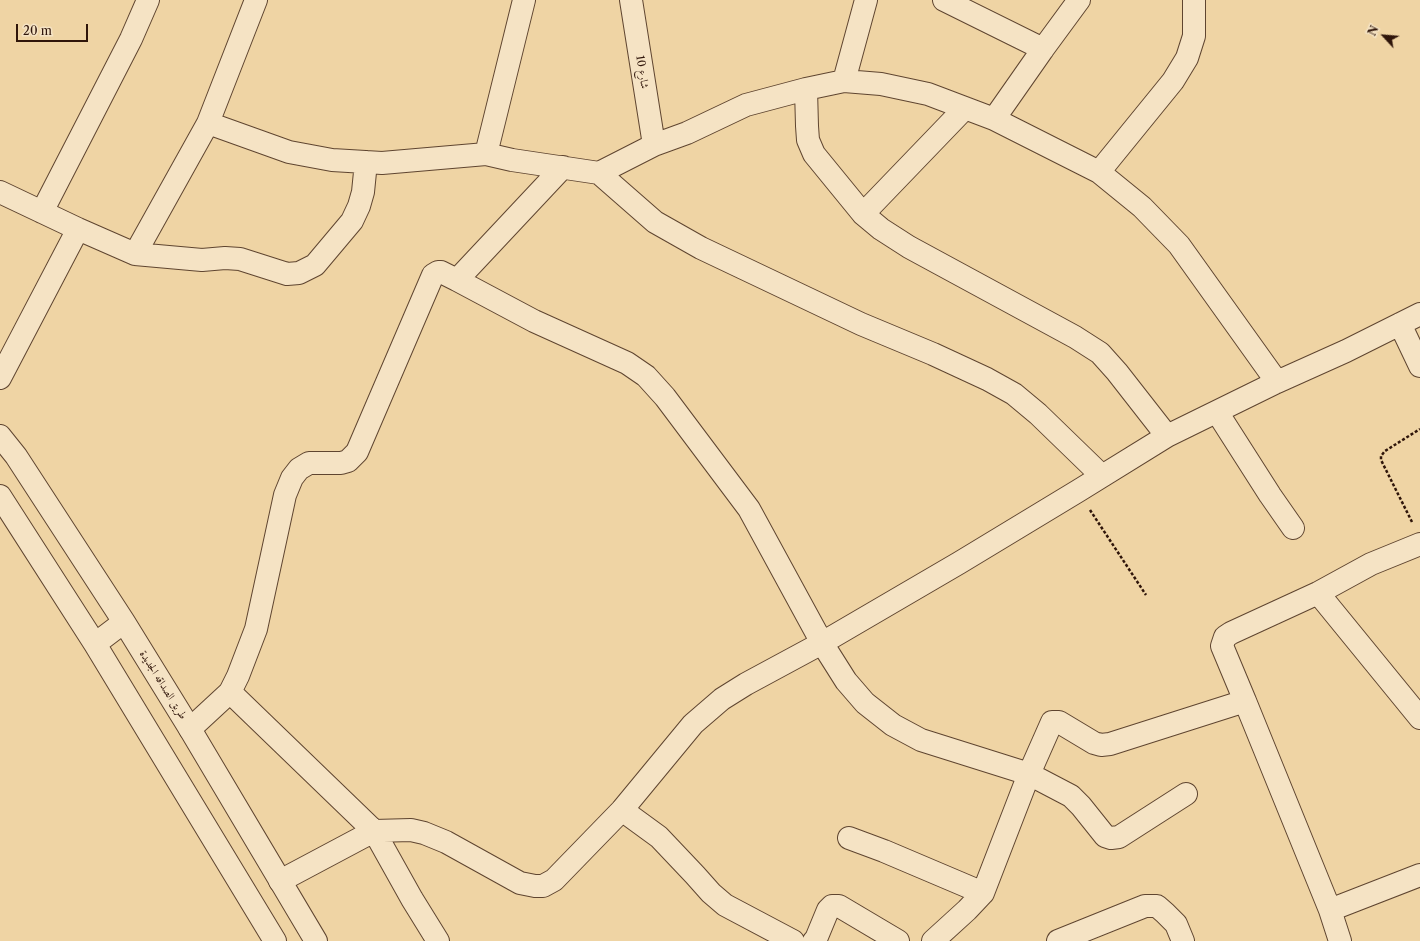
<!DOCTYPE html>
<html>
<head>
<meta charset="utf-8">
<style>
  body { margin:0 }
  #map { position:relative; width:1420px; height:941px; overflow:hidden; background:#efd4a4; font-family:"Libre Caslon Text",serif }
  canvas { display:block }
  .north { position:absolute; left:1364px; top:16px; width:40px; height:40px; -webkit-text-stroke:3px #f5e3c4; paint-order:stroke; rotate:296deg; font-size:11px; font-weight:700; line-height:16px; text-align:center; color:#2f150a }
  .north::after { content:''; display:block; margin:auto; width:14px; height:18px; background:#2f150a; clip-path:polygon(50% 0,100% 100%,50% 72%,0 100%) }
  .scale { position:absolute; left:16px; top:24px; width:72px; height:18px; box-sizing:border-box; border:2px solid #2f150a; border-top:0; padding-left:5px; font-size:12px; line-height:14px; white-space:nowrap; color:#2f150a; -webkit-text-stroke:3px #f5e3c4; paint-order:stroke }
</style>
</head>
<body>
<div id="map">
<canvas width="1420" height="941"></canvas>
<div class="north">N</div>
<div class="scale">20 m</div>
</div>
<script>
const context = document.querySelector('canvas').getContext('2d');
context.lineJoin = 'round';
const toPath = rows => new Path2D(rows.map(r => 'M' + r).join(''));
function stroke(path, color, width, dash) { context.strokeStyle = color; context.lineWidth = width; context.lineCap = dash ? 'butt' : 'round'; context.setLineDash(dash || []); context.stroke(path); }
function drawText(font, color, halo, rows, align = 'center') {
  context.font = font + ' "Libre Caslon Text",Amiri,serif'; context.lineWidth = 4; context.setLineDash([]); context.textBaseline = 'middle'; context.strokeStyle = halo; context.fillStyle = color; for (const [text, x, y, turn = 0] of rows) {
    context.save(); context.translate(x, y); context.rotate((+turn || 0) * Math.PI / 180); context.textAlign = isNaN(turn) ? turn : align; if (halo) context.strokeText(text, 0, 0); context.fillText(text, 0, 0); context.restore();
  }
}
const minor = toPath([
  [631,0,654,145],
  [944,0,1043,49],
  [844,81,866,0],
  [806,89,807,126,808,140,814,154,863,214,881,229,909,247,1075,337,1100,353,1117,372,1167,436],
  [994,119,1043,49,1079,0],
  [208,123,289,152,332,160,382,163,486,154,512,160,599,173,654,145,687,133,746,105,806,89,844,81,881,84,928,94,994,119,1099,172,1142,207,1179,245,1277,382],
  [486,154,524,0],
  [1099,172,1173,81,1187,58,1194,36,1194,0],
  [599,173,655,222,701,248,861,324,933,354,987,379,1014,394,1038,414,1102,476],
  [0,192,78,229,135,254,208,123,256,0],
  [42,212,131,39,148,0],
  [863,214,965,108],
  [135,254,202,260,225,258,240,259,287,274,299,273,315,265,352,221,359,206,363,192,366,162],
  [457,280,534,321,627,363,646,376,665,397,749,509,822,643,846,681,865,703,893,725,921,740,1029,774,1071,796,1081,806,1105,836,1111,838,1119,837,1186,794],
  [1400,324,1420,366],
  [0,378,78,229],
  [1217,412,1270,495,1293,528],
  [1318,593,1420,718],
  [1245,701,1330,910],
  [190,729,230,692],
  [622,810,659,837,695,875,711,893,725,905,793,941],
  [849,838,884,851,983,893],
  [280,881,374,831,411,830,424,833,446,842,520,883,535,886,543,886,554,880,622,810,693,724,722,699,746,684,822,643,959,563,1078,491,1167,436,1277,382,1346,351,1420,314],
  [438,941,412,899,374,831,230,692,238,676,256,629,285,495,292,478,299,469,309,463,341,463,348,461,357,452,433,275,438,272,441,272,457,280,563,167],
  [814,941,816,939,828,910,832,906,839,906,898,941],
  [933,941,967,910,983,893,1029,774,1052,722,1059,722,1094,743,1101,745,1110,744,1245,701,1222,646,1225,637,1231,633,1318,593,1371,564,1420,544],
  [1058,941,1145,906,1157,906,1165,913,1176,924,1183,941],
  [1340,941,1330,910,1420,875]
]);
const tertiary = toPath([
  [0,436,16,456,124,622,190,729,316,941],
  [0,496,95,644,275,941],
  [95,644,124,622]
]);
stroke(minor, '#5f4530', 24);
stroke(tertiary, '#5f4530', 24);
stroke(toPath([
  [1090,510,1146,595],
  [1412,522,1381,460,1381,456,1385,451,1420,429]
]), '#2f150a', 2.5, [3, 2]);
stroke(minor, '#f5e3c4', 22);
stroke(tertiary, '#f5e3c4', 22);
drawText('11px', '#2f150a', '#f5e3c4', [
  ["شارع 10",642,72,81],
  ["طريق الصداقه الجديدة",163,685,58]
]);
</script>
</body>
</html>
